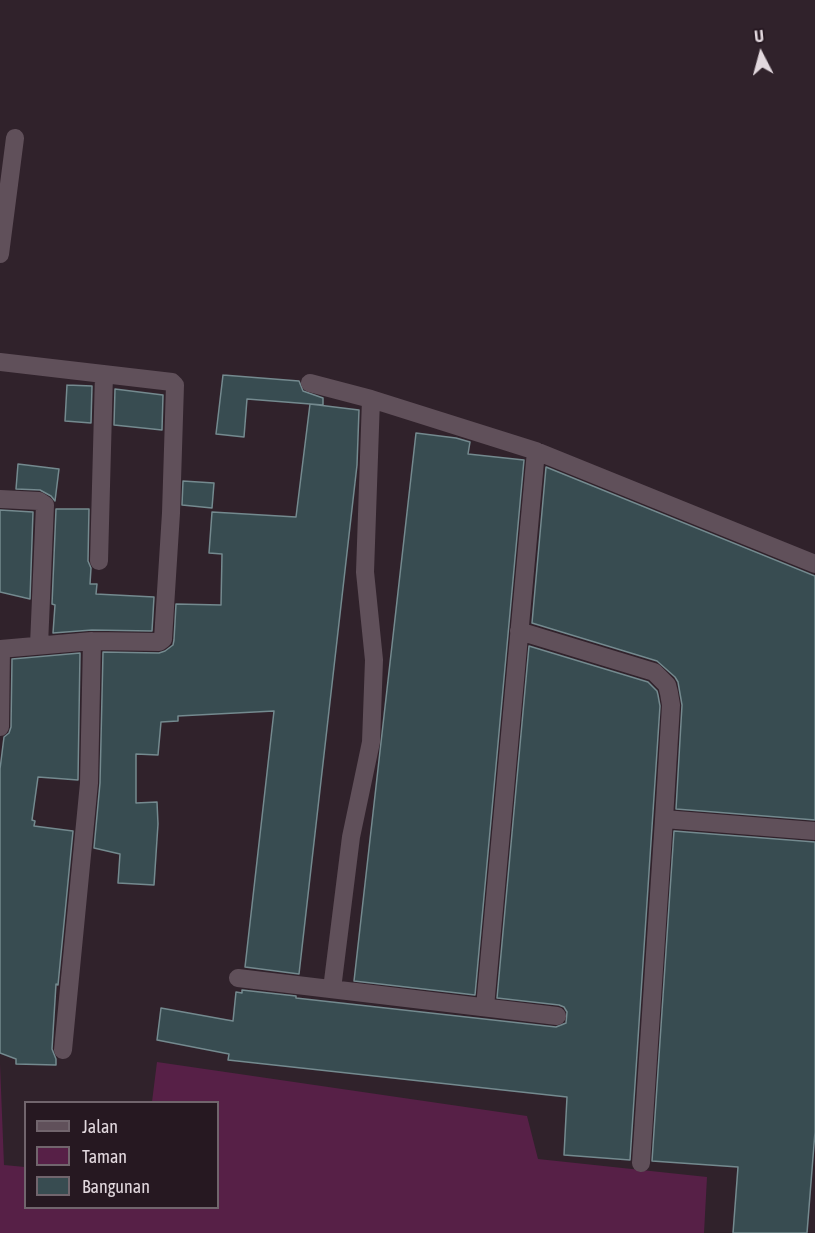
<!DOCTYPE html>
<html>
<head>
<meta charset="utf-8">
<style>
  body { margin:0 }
  #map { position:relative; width:815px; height:1233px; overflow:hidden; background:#30222b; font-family:"Asap Condensed",sans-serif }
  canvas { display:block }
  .legend { position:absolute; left:24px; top:1101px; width:195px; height:108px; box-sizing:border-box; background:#261821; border:2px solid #71656d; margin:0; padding:8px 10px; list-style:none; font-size:18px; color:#e2d8de }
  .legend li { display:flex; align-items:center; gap:12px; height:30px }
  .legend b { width:30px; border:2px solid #71656d }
  .north { position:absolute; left:731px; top:24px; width:60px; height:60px; -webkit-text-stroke:4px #261821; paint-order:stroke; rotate:354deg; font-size:16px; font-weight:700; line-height:24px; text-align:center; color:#e2d8de }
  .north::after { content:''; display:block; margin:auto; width:21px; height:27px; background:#e2d8de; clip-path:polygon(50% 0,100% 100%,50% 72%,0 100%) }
</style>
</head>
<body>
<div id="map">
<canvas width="815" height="1233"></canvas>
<ul class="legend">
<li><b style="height:8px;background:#60505a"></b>Jalan</li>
<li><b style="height:16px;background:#572047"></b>Taman</li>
<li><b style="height:16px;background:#384c51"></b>Bangunan</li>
</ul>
<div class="north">U</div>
</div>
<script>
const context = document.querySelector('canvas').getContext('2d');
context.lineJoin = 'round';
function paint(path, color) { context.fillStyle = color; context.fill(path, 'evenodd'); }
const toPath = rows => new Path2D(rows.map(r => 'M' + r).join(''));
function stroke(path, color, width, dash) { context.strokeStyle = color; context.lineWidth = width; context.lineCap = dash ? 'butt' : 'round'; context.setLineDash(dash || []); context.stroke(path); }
paint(toPath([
  [157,1062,527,1116,538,1159,707,1177,704,1233,0,1233,0,1064,4,1165,25,1167,26,1208,218,1208,218,1102,152,1102]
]), '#572047');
const building = toPath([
  [223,375,299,381,303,391,323,398,323,405,247,399,244,437,216,434,223,375],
  [67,385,92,386,91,423,65,421,67,385],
  [115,389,163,395,162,430,114,425,115,389],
  [310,404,359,410,357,465,299,974,245,967,274,711,178,716,178,721,161,722,158,755,136,754,136,803,157,802,158,824,154,885,118,883,120,854,94,848,100,783,103,652,159,653,165,651,173,645,174,640,176,604,221,605,222,554,209,553,212,512,296,517,310,404],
  [416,433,456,438,470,442,468,454,524,460,475,995,354,981,416,433],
  [18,464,59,469,55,501,51,496,40,490,16,489,18,464],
  [546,467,815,576,815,820,676,809,682,705,678,682,675,677,657,661,532,623,546,467],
  [183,481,214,483,212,508,182,505,183,481],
  [56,509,89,509,88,561,91,568,90,584,97,584,96,594,154,597,152,631,92,630,53,633,55,605,52,604,56,509],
  [0,510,33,512,30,599,0,592,0,510],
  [529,646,648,682,657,691,658,695,660,706,630,1160,564,1155,567,1097,228,1060,229,1054,157,1040,161,1008,233,1021,236,992,242,993,242,990,296,996,296,998,556,1027,566,1023,567,1012,564,1007,559,1005,497,998,529,646],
  [80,653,78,780,38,777,32,820,35,821,34,826,73,831,58,985,56,984,52,1049,56,1059,56,1065,16,1064,16,1059,0,1053,0,769,4,737,9,733,11,727,12,659,80,653],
  [674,831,815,842,815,1132,807,1233,733,1233,738,1167,652,1161,674,831]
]);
paint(building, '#384c51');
stroke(building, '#748a8f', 1.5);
stroke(toPath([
  [0,254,15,138],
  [0,362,172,382,175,385,171,513,163,639,159,642,92,641,0,649],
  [310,383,371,399,536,451,815,564],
  [0,499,39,501,45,505,39,645],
  [99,561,104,374],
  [519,631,654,672,667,685,669,693,671,705,664,819,641,1163],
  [0,727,1,649],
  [664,819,815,831],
  [238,978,557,1016],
  [332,989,351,837,371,742,374,660,365,572,371,399],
  [485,1007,536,451],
  [63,1050,89,783,92,641]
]), '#60505a', 18);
</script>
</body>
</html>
